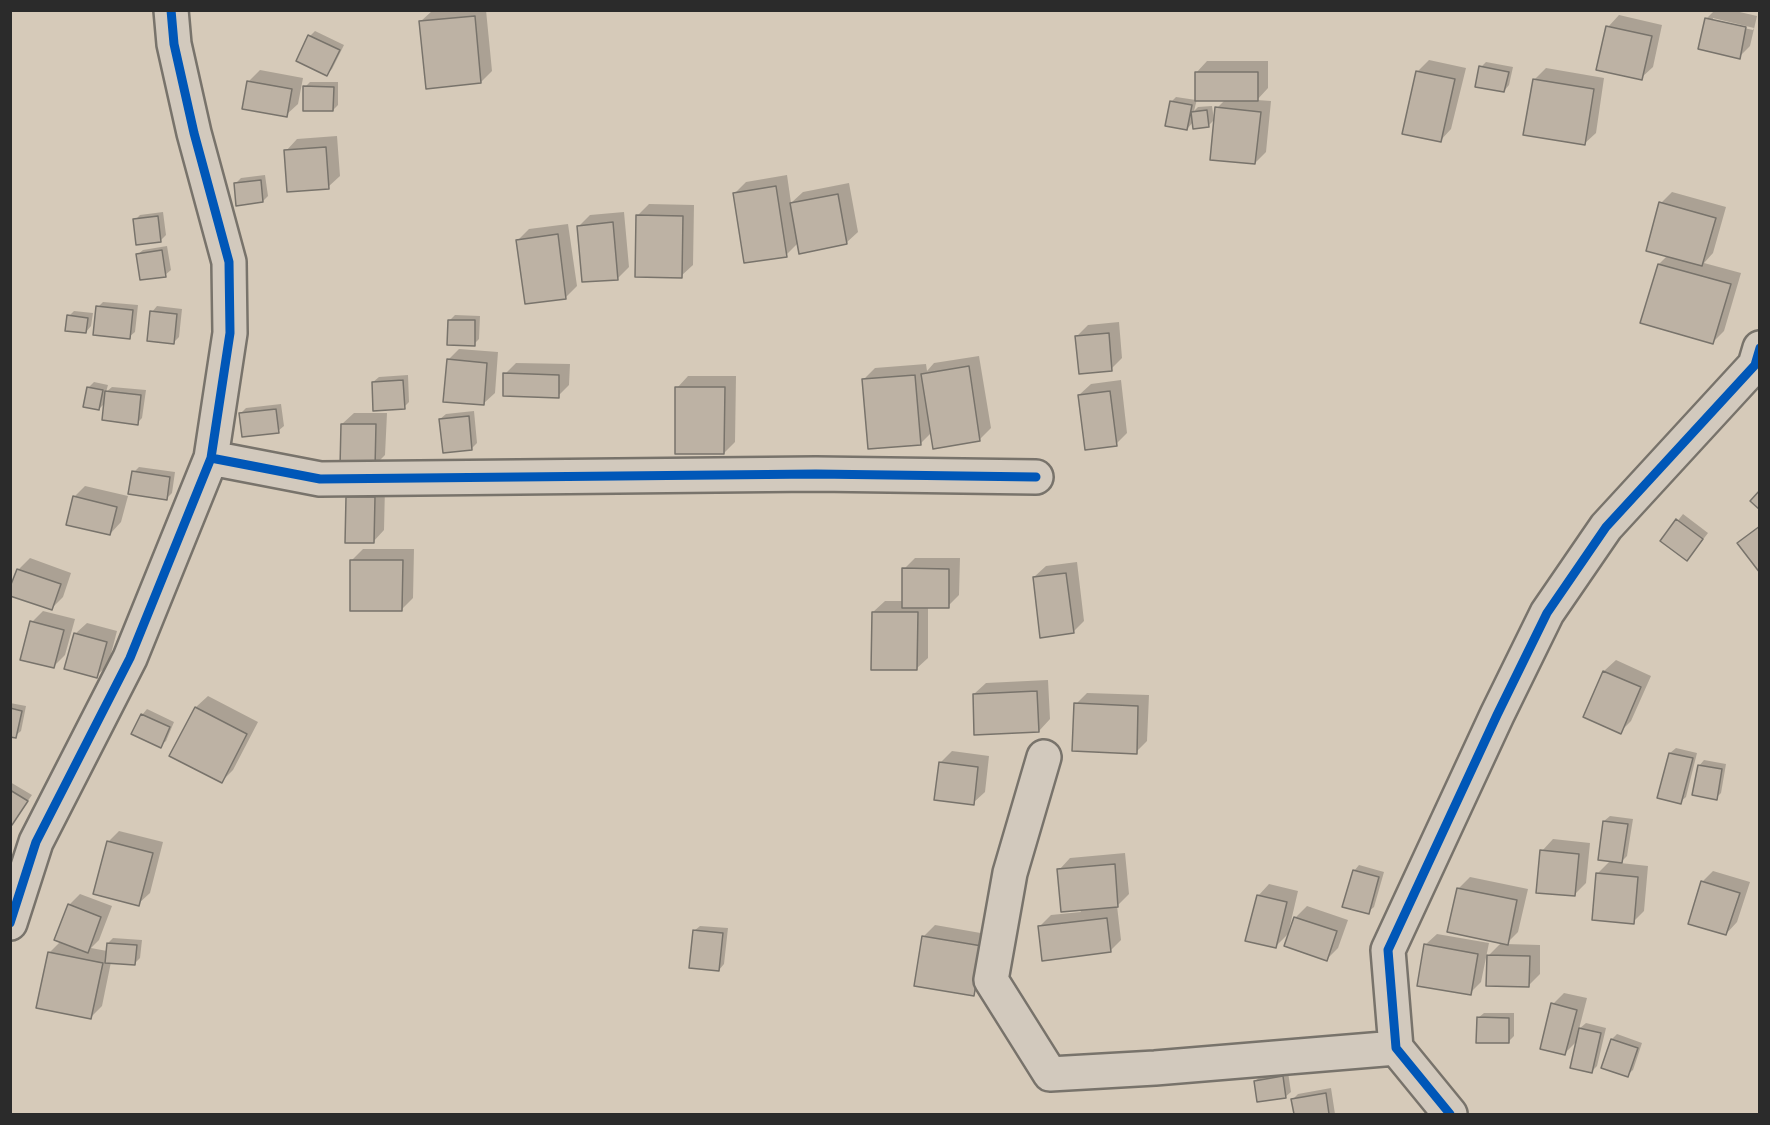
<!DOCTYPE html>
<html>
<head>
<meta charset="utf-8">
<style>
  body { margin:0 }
  #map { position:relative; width:1770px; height:1125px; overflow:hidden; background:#d6cab9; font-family:"Playpen Sans",sans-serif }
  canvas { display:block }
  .frame { position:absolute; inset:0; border:12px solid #2b2b2b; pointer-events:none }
</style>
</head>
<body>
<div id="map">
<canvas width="1770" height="1125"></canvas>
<div class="frame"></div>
</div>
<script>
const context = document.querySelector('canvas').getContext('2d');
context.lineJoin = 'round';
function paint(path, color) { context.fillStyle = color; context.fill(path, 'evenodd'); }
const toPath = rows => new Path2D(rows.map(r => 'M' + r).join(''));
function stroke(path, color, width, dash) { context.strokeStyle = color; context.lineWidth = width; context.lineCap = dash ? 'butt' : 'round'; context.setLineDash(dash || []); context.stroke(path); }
paint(toPath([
  [486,10,492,71,481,82,420,22,432,11],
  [1715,10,1731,10,1757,16,1750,46,1739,57,1706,19],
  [1713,18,1754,28,1753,30,1713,21],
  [1619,15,1662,25,1653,67,1641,78,1608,27],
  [315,31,344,45,332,69,327,74,310,36],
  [1429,60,1466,68,1451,129,1440,141,1418,71],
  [1207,61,1268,61,1268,88,1257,100,1271,101,1266,152,1255,163,1217,108,1226,99,1197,99,1194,111,1198,107,1212,106,1214,120,1208,126,1194,121,1187,129,1171,102,1176,97,1196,100,1196,73],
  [1486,62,1513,67,1509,85,1504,91,1481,67],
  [1546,68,1604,78,1596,133,1584,144,1534,80],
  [260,70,303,78,298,104,286,115,244,108,249,81],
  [310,82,338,82,338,105,333,110,305,87],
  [337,136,340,176,328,187,286,151,297,139],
  [265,175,268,196,263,201,235,184,241,178],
  [787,175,791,203,803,192,849,183,858,232,846,243,798,243,786,255,735,193,746,182],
  [1672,192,1726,207,1713,253,1704,263,1741,273,1724,331,1713,342,1659,264,1668,255,1661,203],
  [649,204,694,205,693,265,681,276,637,216],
  [163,212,166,235,161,240,135,220,140,215],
  [624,212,629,267,618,278,579,226,590,215],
  [568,224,577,286,566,297,518,240,529,229],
  [167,246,171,270,165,275,137,255,143,250],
  [103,302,138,305,135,332,129,337,98,307],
  [157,306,182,309,179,337,174,342,152,312],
  [74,311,93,313,91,326,86,332,69,316],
  [455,315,480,316,479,339,474,344,450,320],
  [1119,322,1122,358,1111,369,1077,336,1088,325],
  [459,349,498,352,495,393,483,404,448,360],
  [979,356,991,428,979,440,932,432,920,444,864,379,875,368,926,364,927,371,934,363],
  [516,363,570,364,569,385,558,396,505,374],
  [408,375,409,402,404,407,373,382,379,377],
  [688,376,736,376,735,442,724,453,677,388],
  [1121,380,1127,433,1116,444,1079,395,1091,384],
  [94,382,108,385,106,392,112,387,146,390,142,418,137,423,106,402,99,409,88,388],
  [281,404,284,426,278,431,241,413,246,408],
  [474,411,477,443,472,448,440,419,446,414],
  [354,413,387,413,385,455,374,466,342,424],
  [139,467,175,472,172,493,166,499,134,472],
  [85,486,128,496,121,522,110,534,74,497],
  [359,486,385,487,384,530,373,542,348,498],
  [1683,514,1708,533,1692,554,1662,541],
  [1760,525,1760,571,1739,543],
  [363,549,414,549,413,598,402,609,351,561],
  [30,558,71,573,63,597,51,609,18,570],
  [915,558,960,558,959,595,948,606,928,606,928,658,916,669,873,612,885,601,903,601,904,569],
  [1077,562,1084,621,1073,632,1034,577,1046,566],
  [43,611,75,619,65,655,54,666,32,622],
  [87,623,117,631,108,665,96,676,75,634],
  [1616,660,1651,676,1631,721,1620,732,1585,716,1604,671],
  [1048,680,1050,719,1039,731,974,694,986,683],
  [1087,693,1149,695,1147,741,1136,752,1076,704],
  [208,696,258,722,233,770,222,781,171,755,196,707],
  [10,703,26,706,21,731,15,736,10,735],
  [147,709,174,722,166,741,160,746,142,715],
  [1676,748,1697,753,1686,797,1680,802,1670,753],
  [952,751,989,756,985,792,973,803,940,763],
  [1704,760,1726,764,1721,793,1716,798,1699,766],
  [10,782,32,795,12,823,10,822],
  [1610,816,1633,819,1627,856,1620,863,1648,866,1644,911,1633,922,1597,874,1611,860,1604,821],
  [119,831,163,842,150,893,138,904,108,842],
  [1553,839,1590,843,1586,883,1575,894,1542,851],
  [1125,853,1129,894,1117,906,1121,940,1110,951,1039,927,1051,915,1081,912,1059,870,1070,858],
  [1359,865,1384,872,1374,907,1368,912,1354,871],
  [1713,871,1750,882,1737,922,1726,934,1702,882],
  [1470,877,1528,889,1518,932,1506,944,1540,945,1540,974,1528,986,1489,955,1502,942,1458,889],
  [1269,884,1298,891,1288,934,1275,947,1258,896],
  [80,894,112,906,99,940,91,948,107,951,108,943,113,938,142,940,140,958,135,963,111,962,102,1006,91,1017,49,953,61,941,69,905],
  [1307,906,1348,920,1338,948,1327,959,1295,918],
  [935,925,992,935,985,983,973,994,923,937],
  [700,926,728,928,724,964,719,970,694,931],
  [1437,934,1489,943,1481,982,1470,993,1425,945],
  [1564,993,1587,998,1579,1029,1586,1023,1606,1028,1597,1066,1592,1071,1577,1041,1565,1053,1553,1004],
  [1484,1013,1514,1013,1514,1036,1508,1042,1478,1018],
  [1617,1034,1642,1043,1633,1070,1627,1075,1603,1067,1612,1039],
  [1288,1072,1291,1092,1285,1097,1255,1081,1261,1076],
  [1331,1088,1335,1114,1295,1114,1293,1099,1298,1094]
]), '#0003');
const building = toPath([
  [475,16,481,83,426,89,419,21,475,16],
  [1705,18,1746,27,1740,59,1698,49,1705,18],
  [1606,26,1652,36,1642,80,1596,70,1606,26],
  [308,35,340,50,327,76,296,61,308,35],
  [1479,66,1509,72,1504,92,1475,87,1479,66],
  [1416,71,1455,79,1441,142,1402,134,1416,71],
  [1195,72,1258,72,1258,101,1195,101,1195,72],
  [1533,79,1594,89,1585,145,1523,135,1533,79],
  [247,81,292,89,287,117,242,109,247,81],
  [303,86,334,87,333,111,303,111,303,86],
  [1170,101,1192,105,1187,130,1165,126,1170,101],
  [1215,107,1261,112,1255,164,1210,160,1215,107],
  [1207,110,1209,127,1193,129,1191,112,1207,110],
  [326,147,329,189,287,192,284,150,326,147],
  [261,180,263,202,236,206,234,183,261,180],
  [776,186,787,257,744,263,733,193,776,186],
  [838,194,847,244,799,254,790,203,838,194],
  [1659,202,1716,218,1702,266,1646,251,1659,202],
  [636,215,683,216,682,278,635,277,636,215],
  [158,216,161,242,136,245,133,219,158,216],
  [613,222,618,280,582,282,577,226,613,222],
  [558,234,566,299,525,304,516,240,558,234],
  [162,250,166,277,140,280,136,254,162,250],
  [1658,264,1731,284,1713,344,1640,323,1658,264],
  [96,306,133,310,130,339,93,335,96,306],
  [150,311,177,314,174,344,147,341,150,311],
  [67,315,88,318,86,333,65,331,67,315],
  [448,320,475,320,475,346,447,345,448,320],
  [1109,333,1112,371,1079,374,1075,336,1109,333],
  [447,359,487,363,484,405,443,402,447,359],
  [969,366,980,441,933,449,921,374,969,366],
  [503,373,559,375,559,398,503,396,503,373],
  [915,375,921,445,868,449,862,379,915,375],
  [403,380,405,409,373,411,372,382,403,380],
  [87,387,103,390,99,410,83,407,87,387],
  [675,387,725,387,724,454,675,454,675,387],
  [105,391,141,395,138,425,102,420,105,391],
  [1110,391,1117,446,1085,450,1078,395,1110,391],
  [276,409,279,433,242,437,239,413,276,409],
  [469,416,472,450,443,453,439,419,469,416],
  [341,424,376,424,375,468,340,467,341,424],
  [132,471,170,477,167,500,128,494,132,471],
  [1760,490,1760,510,1750,501,1760,490],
  [73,496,117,507,110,535,66,525,73,496],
  [346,497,375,497,374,543,345,543,346,497],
  [1676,519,1703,539,1687,561,1660,541,1676,519],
  [1760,526,1760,573,1737,543,1760,526],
  [350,560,403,560,402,611,350,611,350,560],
  [902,568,949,569,949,608,902,608,902,568],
  [17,569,61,584,52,610,10,596,10,587,17,569],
  [1066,573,1074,633,1040,638,1033,577,1066,573],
  [872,612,918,612,917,670,871,670,872,612],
  [30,621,64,630,54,668,20,660,30,621],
  [74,633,107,642,97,678,64,669,74,633],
  [1603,671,1641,687,1621,734,1583,717,1603,671],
  [1037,691,1039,732,974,735,973,694,1037,691],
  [1074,703,1138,706,1137,754,1072,751,1074,703],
  [195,707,247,734,222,783,169,756,195,707],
  [10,708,22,711,16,738,10,737,10,708],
  [141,714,170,727,161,748,131,734,141,714],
  [1669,753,1693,758,1681,804,1657,798,1669,753],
  [939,762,978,767,974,805,934,800,939,762],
  [1698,765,1722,769,1717,800,1692,795,1698,765],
  [10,790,28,801,12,825,10,824,10,790],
  [1603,821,1628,824,1622,863,1598,860,1603,821],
  [107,841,153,853,139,906,93,894,107,841],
  [1540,850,1579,854,1575,896,1536,893,1540,850],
  [1115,864,1118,907,1061,912,1057,869,1115,864],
  [1353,870,1379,877,1369,914,1342,907,1353,870],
  [1596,873,1638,877,1634,924,1592,920,1596,873],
  [1701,881,1740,893,1726,935,1688,924,1701,881],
  [1457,888,1517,900,1508,945,1447,932,1457,888],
  [1257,895,1287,902,1276,948,1245,941,1257,895],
  [68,904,101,917,88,953,54,940,68,904],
  [1294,917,1337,931,1327,961,1284,946,1294,917],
  [1107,918,1111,952,1042,961,1038,926,1107,918],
  [693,930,723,933,719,971,689,968,693,930],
  [922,936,982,946,974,996,914,986,922,936],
  [107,943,137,945,135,965,105,963,107,943],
  [1424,944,1478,954,1471,995,1417,986,1424,944],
  [48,952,103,963,91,1019,36,1008,48,952],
  [1487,955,1530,956,1529,987,1486,986,1487,955],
  [1551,1003,1577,1010,1565,1055,1540,1049,1551,1003],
  [1477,1017,1509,1018,1509,1043,1476,1043,1477,1017],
  [1579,1028,1601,1033,1592,1073,1570,1068,1579,1028],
  [1611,1039,1638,1048,1628,1077,1601,1068,1611,1039],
  [1283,1076,1286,1098,1257,1102,1254,1081,1283,1076],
  [1326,1093,1329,1114,1294,1114,1291,1099,1326,1093]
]);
paint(building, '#bdb2a4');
stroke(building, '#78736b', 1.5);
const minor = toPath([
  [211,458,320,479,816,474,1036,477],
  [1044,757,1010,873,991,980,1050,1074,1155,1068,1396,1048],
  [10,923,36,842,130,658,211,458,230,333,229,262,194,133,174,44,171,10],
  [1450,1114,1396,1048,1388,950,1497,715,1547,613,1606,527,1755,365,1760,348]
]);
stroke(minor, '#78736b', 38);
stroke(minor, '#d2c9bd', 33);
stroke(toPath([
  [211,458,320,479,816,474,1036,477],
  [10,923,36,842,130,658,211,458,230,333,229,262,194,133,174,44,171,10],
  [1450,1114,1396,1048,1388,950,1497,715,1547,613,1606,527,1755,365,1760,348]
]), '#0057b8', 9);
</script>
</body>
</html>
